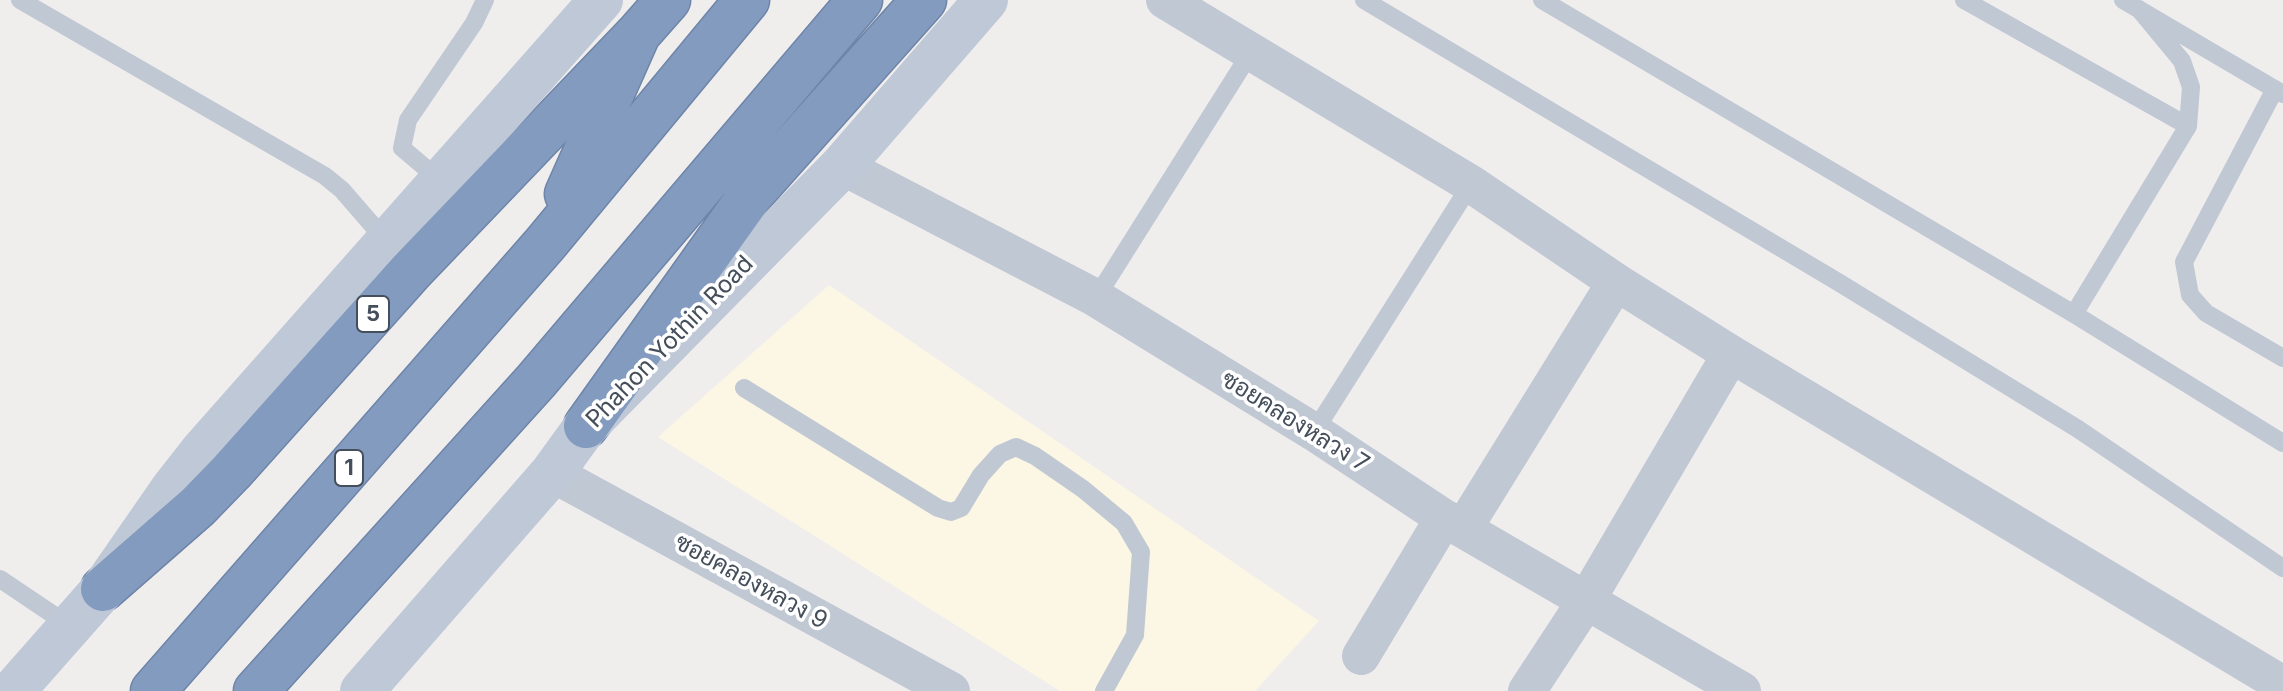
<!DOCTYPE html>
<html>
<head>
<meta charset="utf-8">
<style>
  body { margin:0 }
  canvas { display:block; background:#f0eded }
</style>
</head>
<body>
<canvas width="2283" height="691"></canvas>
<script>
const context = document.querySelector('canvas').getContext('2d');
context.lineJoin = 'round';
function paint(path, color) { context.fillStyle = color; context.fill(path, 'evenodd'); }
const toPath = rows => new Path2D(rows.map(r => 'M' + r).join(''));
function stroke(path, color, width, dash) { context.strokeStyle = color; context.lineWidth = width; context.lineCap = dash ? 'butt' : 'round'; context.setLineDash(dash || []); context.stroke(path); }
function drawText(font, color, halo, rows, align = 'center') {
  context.font = font + ' Inter,Sarabun,sans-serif'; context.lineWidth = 7; context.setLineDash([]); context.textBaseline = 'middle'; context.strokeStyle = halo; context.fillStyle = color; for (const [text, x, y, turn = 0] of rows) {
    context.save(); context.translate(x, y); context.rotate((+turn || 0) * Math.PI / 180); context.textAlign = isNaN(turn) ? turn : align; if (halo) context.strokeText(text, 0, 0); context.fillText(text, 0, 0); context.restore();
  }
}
paint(toPath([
  [829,285,1319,621,1255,691,1060,691,658,437]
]), '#fcf7e5');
const highway = toPath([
  [567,194,638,34,668,0],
  [586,426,752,193,924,0],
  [103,589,198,506,231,472,411,271,638,34],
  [153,691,545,244,747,0],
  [256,691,536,381,860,0]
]);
stroke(highway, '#6e85aa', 47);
stroke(toPath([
  [20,0,325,176,342,190,388,243],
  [1364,0,1838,282,2078,429,2283,568],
  [1542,0,2074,314,2283,443],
  [1964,0,2188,126],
  [2123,0,2283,94],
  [2275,89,2184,262,2190,295,2206,313,2283,358],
  [442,182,402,148,408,120,474,23,485,0],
  [1096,298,1251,52],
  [2074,314,2188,126,2191,87,2182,61,2139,9],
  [744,388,938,508,951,512,961,508,981,475,1000,454,1016,447,1035,456,1083,489,1124,523,1141,552,1135,635,1104,691],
  [1314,432,1471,184],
  [0,579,70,626]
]), '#c0c8d3', 18);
stroke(toPath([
  [1165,0,1471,184,1616,282,1731,354,2283,685],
  [842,166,1096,298,1314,432,1444,518,1742,691],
  [552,473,951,691],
  [1463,529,1616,282],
  [1361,656,1444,518],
  [1527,691,1586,601,1731,354]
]), '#c0c8d3', 38);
stroke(toPath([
  [13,691,103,589,173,488,202,451,601,0],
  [362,691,552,473,586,426,842,166,986,0]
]), '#bfc8d7', 44);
stroke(highway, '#839bbe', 44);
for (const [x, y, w] of [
  [373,314,32],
  [349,468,28]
]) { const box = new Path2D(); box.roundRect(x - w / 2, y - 18, w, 36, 6); context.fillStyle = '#fff'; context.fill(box); stroke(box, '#454f5b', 2); }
drawText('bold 22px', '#454f5b', null, [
  ["5",373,314],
  ["1",349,468]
]);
drawText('24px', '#454f5b', '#fff', [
  ["Phahon Yothin Road",670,342,-46],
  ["ซอยคลองหลวง 7",1295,422,32],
  ["ซอยคลองหลวง 9",751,582,29]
]);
</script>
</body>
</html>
